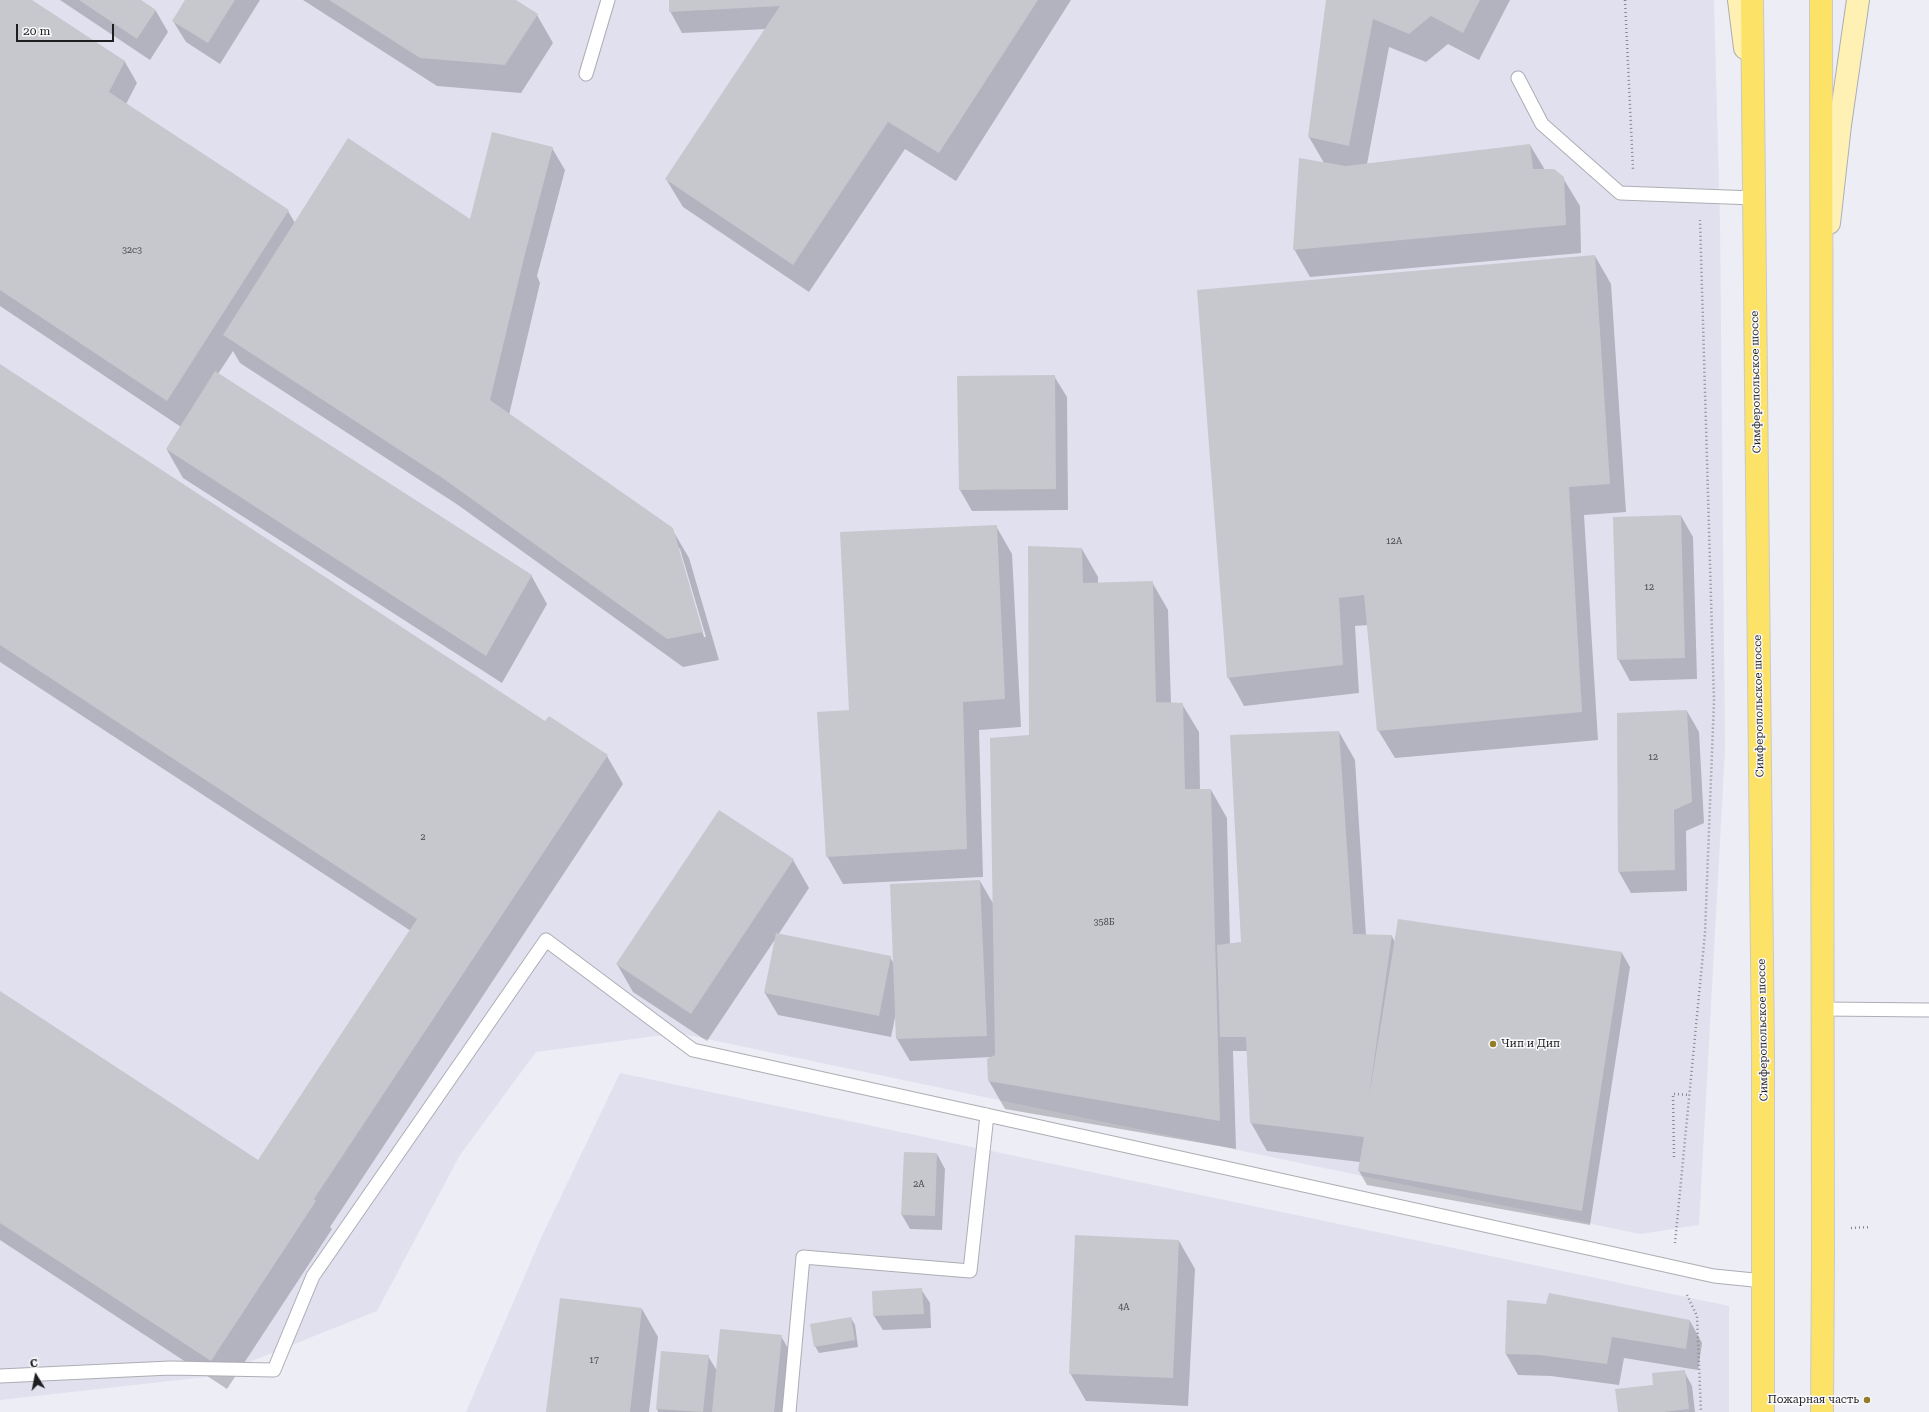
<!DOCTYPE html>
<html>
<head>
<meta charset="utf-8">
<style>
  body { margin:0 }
  #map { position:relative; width:1929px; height:1412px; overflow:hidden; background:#ededf5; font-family:"Roboto Serif",serif }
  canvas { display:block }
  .north { position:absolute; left:16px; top:1356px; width:40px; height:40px; -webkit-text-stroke:3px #fbfbfe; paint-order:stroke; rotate:350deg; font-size:11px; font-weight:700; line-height:16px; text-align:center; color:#1e1e21 }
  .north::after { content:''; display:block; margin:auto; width:14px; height:18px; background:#1e1e21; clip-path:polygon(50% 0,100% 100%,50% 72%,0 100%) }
  .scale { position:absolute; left:16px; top:24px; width:98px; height:18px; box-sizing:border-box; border:2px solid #1e1e21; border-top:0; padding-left:5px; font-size:12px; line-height:14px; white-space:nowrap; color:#1e1e21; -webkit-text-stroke:3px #fbfbfe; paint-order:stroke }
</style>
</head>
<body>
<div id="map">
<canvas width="1929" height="1412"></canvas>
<div class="north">С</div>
<div class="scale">20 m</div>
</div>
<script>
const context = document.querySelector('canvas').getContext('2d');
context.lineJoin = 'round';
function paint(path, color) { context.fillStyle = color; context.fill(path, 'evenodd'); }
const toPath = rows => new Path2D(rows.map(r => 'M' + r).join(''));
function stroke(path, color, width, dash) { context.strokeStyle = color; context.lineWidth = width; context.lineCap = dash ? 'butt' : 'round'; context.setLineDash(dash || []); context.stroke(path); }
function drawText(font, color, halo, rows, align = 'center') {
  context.font = font + ' "Roboto Serif",serif'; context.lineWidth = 3; context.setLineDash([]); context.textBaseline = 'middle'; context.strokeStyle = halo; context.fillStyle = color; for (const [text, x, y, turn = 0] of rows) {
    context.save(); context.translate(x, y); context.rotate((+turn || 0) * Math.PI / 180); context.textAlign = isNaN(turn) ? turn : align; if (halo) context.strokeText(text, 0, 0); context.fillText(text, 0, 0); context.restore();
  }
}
paint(toPath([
  [0,0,1714,0,1720,223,1725,749,1699,1225,1640,1234,678,1033,536,1052,460,1155,377,1311,214,1376,0,1400],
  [620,1073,1729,1306,1729,1412,466,1412,541,1238]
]), '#e0e0ef');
paint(toPath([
  [0,0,30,0,125,62,137,83,126,104,288,211,295,223,471,220,552,148,565,170,537,276,540,283,509,415,672,529,689,558,719,660,683,667,458,505,240,363,233,351,218,374,531,575,547,604,502,683,183,478,167,450,181,427,0,306],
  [677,546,680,549,706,637,704,637],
  [60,0,140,0,156,11,168,32,150,60],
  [186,0,260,0,220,64,186,42,173,21],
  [303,0,514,0,537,15,553,43,521,93,437,86],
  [670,0,1071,0,956,181,905,149,809,292,683,207,666,179,767,29,682,33,670,11],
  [1327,0,1510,0,1479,60,1448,44,1426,62,1389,47,1367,164,1530,145,1545,170,1563,178,1580,206,1581,253,1310,277,1294,249,1324,163,1309,137],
  [1595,256,1611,284,1626,512,1584,515,1598,740,1395,758,1378,730,1368,625,1355,626,1359,693,1244,706,1228,677],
  [0,365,545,723,607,756,623,784,330,1227,332,1229,227,1389,0,1240,0,992,259,1161,411,931,0,662],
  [1054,376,1067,397,1068,510,972,511,960,490],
  [1681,516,1693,537,1697,679,1630,681,1618,659],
  [996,526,1012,554,1021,727,979,730,983,877,843,884,827,856,850,711],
  [1082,549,1098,577,1098,584,1152,582,1168,610,1171,704,1182,704,1199,732,1200,790,1211,790,1227,818,1230,945,1242,943,1339,732,1355,760,1366,936,1392,936,1395,943,1622,953,1630,967,1590,1225,1367,1185,1359,1171,1360,1162,1267,1151,1251,1123,1247,1051,1233,1051,1236,1149,1005,1109,989,1081,992,1057,910,1061,897,1039,896,1013,891,1037,778,1015,765,993,776,938,707,1041,633,992,617,964,793,860,809,888,778,935,890,957,894,964,980,881,994,905,1030,736],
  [1687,711,1699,732,1704,823,1686,831,1687,891,1631,893,1619,872],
  [937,1154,945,1169,942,1230,910,1229,902,1215],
  [1179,1241,1195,1269,1188,1406,1086,1401,1070,1373],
  [921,1289,930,1303,931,1328,883,1330,874,1316,873,1292],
  [642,1309,658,1337,649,1412,547,1412],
  [851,1318,855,1325,858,1347,819,1353,815,1346],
  [1690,1321,1702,1343,1698,1370,1624,1358,1619,1385,1551,1376,1518,1375,1506,1354],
  [781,1336,793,1357,788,1412,658,1412,657,1409,662,1352,708,1356,717,1371],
  [1684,1371,1692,1386,1695,1412,1619,1412,1654,1386]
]), '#0003');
paint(toPath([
  [0,0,32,0,125,61,109,92,289,210,167,401,0,290],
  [79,0,141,0,156,10,137,39],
  [185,0,235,0,208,43,172,21],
  [329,0,516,0,538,14,505,65,420,58],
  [669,0,1038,0,939,153,888,122,793,265,665,179,780,6,669,12],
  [1326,0,1480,0,1463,33,1431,16,1409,34,1373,19,1349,146,1308,137],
  [492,132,553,147,525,254,490,400,673,528,703,632,667,639,441,477,223,335,348,138,470,219],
  [1530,144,1533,169,1554,169,1564,177,1566,225,1293,250,1299,158,1346,166],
  [1595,255,1610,484,1569,487,1582,712,1377,731,1364,595,1339,598,1343,665,1227,678,1197,290],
  [0,364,545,721,549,716,608,755,314,1199,316,1201,211,1361,0,1223,0,991,258,1160,417,919,0,645],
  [215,371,532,575,486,656,166,449],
  [1055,375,1056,489,959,490,957,376],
  [1681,515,1685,658,1617,660,1613,517],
  [997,525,1005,699,963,702,967,849,826,857,817,712,849,710,840,532],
  [1028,546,1082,548,1083,583,1153,581,1156,702,1183,703,1185,789,1211,789,1220,1121,988,1081,987,1059,995,1055,990,738,1029,735],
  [1687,710,1692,802,1674,810,1675,870,1618,872,1617,713],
  [1339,731,1353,934,1392,935,1368,1103,1398,919,1622,952,1582,1211,1358,1171,1364,1137,1250,1123,1246,1037,1220,1037,1217,945,1241,942,1230,735],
  [719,810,794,859,691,1014,616,964],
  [980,880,987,1036,896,1039,890,884],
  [776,933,891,956,879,1016,764,993],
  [904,1152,937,1153,935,1216,901,1215],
  [1075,1235,1179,1240,1173,1378,1069,1374],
  [922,1288,924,1314,873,1316,872,1291],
  [1549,1293,1690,1320,1686,1349,1612,1337,1607,1364,1539,1355,1505,1354,1507,1300,1546,1304],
  [560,1298,642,1308,630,1412,546,1412],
  [851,1317,855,1340,814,1347,810,1324],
  [720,1329,782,1335,774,1412,712,1412],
  [661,1351,709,1355,703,1412,656,1409],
  [1685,1370,1689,1409,1663,1412,1618,1412,1615,1389,1653,1385,1652,1373]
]), '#c7c7ce');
const lane = toPath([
  [586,74,608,0],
  [1518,78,1542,124,1620,193,1754,198],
  [1823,1009,1929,1010],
  [0,1376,170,1368,274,1370,313,1276,546,940,693,1050,1714,1276,1764,1281],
  [789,1412,803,1257,970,1271,987,1115]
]);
const secondary = toPath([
  [1739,0,1745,48],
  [1829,223,1840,125,1858,0]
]);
const primary = toPath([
  [1752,0,1763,1055,1763,1412],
  [1821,0,1823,1251,1822,1412]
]);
stroke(lane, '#adadb4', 15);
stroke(secondary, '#adadb4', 24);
stroke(primary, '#c9c9ca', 24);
stroke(toPath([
  [1625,0,1633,169],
  [1674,1157,1673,1094,1690,1095],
  [1851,1228,1871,1227],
  [1675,1243,1705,933,1714,701,1700,220],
  [1687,1295,1697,1316,1701,1412]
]), '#88888d', 2.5, [1, 3]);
stroke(lane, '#fff', 13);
stroke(secondary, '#fef1b3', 22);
stroke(primary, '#fce267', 22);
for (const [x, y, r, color] of [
  [1493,1044,4,"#957d25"],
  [1867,1400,4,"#957d25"]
]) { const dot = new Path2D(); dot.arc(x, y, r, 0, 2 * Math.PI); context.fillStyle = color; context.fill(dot); stroke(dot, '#fbfbfe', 1.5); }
drawText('9px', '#48484c', null, [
  ["32с3",132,250],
  ["12А",1394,541],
  ["12",1649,587],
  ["12",1653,757],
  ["2",423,837],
  ["358Б",1104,922],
  ["2А",919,1184],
  ["4А",1124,1307],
  ["17",594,1360]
]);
drawText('11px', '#1e1e21', '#fbfbfe', [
  ["Симферопольское шоссе",1756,382,-91],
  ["Симферопольское шоссе",1759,706,-91],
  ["Симферопольское шоссе",1763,1030,-91]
]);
drawText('11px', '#1e1e21', '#fbfbfe', [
  ["Чип и Дип",1501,1044],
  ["Пожарная часть",1859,1400,"right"]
], 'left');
</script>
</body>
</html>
